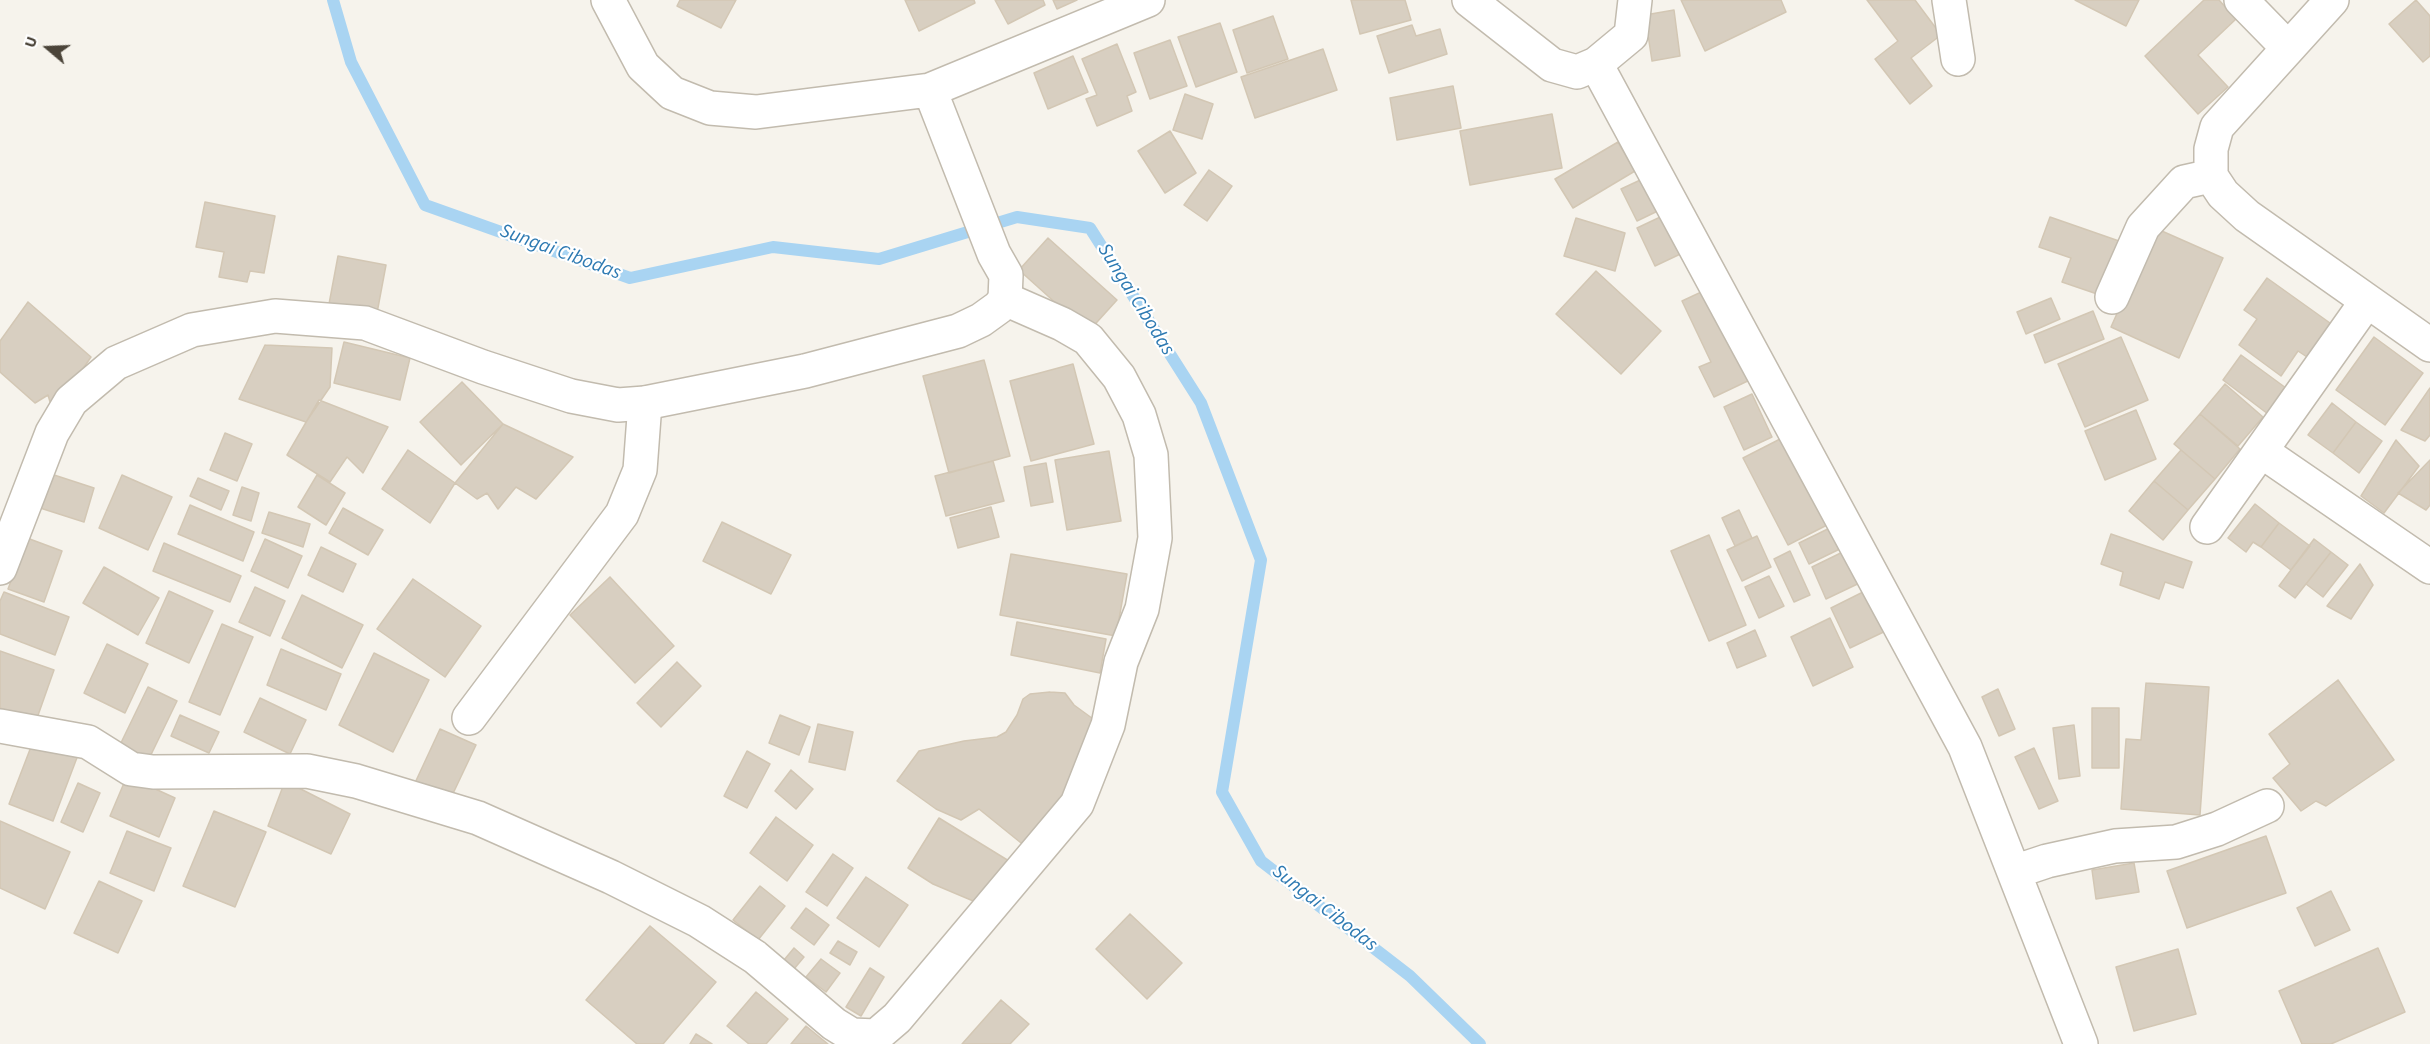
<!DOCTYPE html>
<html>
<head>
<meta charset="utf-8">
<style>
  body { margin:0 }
  #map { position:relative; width:2430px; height:1044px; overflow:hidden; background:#f6f3ec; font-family:"Source Sans 3",sans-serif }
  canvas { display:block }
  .north { position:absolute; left:18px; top:18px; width:60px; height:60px; -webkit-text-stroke:4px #fff; paint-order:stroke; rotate:289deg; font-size:16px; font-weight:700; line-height:24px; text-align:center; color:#4b4439 }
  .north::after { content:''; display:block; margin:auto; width:21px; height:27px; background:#4b4439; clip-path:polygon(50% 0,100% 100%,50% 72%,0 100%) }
</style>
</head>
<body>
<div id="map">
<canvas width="2430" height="1044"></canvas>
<div class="north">U</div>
</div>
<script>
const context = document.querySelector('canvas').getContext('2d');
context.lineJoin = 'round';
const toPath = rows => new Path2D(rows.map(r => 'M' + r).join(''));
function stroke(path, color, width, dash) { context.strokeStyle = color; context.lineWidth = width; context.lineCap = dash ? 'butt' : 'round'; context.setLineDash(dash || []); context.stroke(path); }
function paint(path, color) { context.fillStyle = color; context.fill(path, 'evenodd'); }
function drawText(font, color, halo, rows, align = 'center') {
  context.font = font + ' "Source Sans 3",sans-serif'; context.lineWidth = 4.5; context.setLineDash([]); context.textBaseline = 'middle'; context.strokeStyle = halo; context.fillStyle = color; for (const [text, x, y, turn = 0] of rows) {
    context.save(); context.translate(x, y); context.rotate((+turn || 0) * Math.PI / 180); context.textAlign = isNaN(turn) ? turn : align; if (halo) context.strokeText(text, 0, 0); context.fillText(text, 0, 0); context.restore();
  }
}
stroke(toPath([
  [333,0,351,62,425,205,630,278,773,247,879,259,1017,217,1090,228,1201,403,1261,560,1222,792,1261,861,1410,976,1480,1044]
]), '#a9d4f2', 12);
const building = toPath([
  [680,0,736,0,721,28,677,6,680,0],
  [905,0,974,0,975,3,919,31,905,0],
  [995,0,1043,0,1045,5,1008,24,995,0],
  [1053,0,1077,0,1057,9,1053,0],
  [1351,0,1405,0,1411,20,1360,34,1351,0],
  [1681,0,1781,0,1786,12,1705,51,1681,0],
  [1867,0,1915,0,1941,35,1911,58,1932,86,1910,104,1875,59,1898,41,1867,0],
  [2075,0,2139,0,2126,26,2075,0],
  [2204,0,2219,0,2236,19,2198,55,2228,87,2198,114,2145,56,2204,0],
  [2416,0,2430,16,2430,56,2423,62,2389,24,2416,0],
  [1674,10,1680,56,1652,61,1645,15,1674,10],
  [1273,16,1288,59,1247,73,1233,30,1273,16],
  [1220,23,1237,72,1196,87,1178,37,1220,23],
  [1412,25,1416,36,1440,29,1447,54,1389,73,1377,36,1412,25],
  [1170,40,1187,86,1150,99,1134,53,1170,40],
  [1117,44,1136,92,1127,96,1132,111,1097,126,1086,99,1097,95,1082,59,1117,44],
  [1323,49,1337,90,1255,118,1241,77,1323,49],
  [1073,56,1088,92,1048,109,1034,73,1073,56],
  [1453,86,1461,128,1397,140,1390,98,1453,86],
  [1185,94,1213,104,1202,139,1173,130,1185,94],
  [1552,114,1562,168,1470,185,1460,131,1552,114],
  [1170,131,1196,173,1165,193,1138,151,1170,131],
  [1618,142,1635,171,1573,208,1555,179,1618,142],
  [1209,170,1232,186,1207,221,1184,205,1209,170],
  [1651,175,1666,207,1637,221,1621,189,1651,175],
  [205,202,275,216,264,273,250,271,247,282,219,277,224,252,196,247,205,202],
  [1673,211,1691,249,1655,266,1637,228,1673,211],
  [2050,217,2119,241,2100,295,2062,282,2071,258,2039,247,2050,217],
  [1576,218,1625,233,1615,271,1564,256,1576,218],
  [2155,228,2223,258,2179,358,2111,327,2155,228],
  [1048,238,1117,300,1088,332,1019,270,1048,238],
  [338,256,386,265,377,313,329,304,338,256],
  [1596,271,1661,331,1621,374,1556,314,1596,271],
  [2267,278,2337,328,2313,361,2298,351,2281,376,2239,345,2257,319,2244,310,2267,278],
  [1712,287,1754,378,1714,397,1699,367,1711,362,1682,301,1712,287],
  [2051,298,2060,319,2026,334,2017,312,2051,298],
  [28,302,91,357,53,412,48,395,35,403,0,372,0,341,28,302],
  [2093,311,2104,339,2045,363,2034,335,2093,311],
  [2121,337,2148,400,2085,427,2058,364,2121,337],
  [2374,337,2423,373,2385,425,2336,390,2374,337],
  [344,342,410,358,400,400,334,383,344,342],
  [265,345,332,348,330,387,306,422,239,399,265,345],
  [2241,355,2286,388,2268,414,2223,380,2241,355],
  [984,360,1010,456,949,473,923,376,984,360],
  [1073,364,1094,444,1031,461,1010,381,1073,364],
  [462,382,503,424,461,465,420,422,462,382],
  [2225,384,2263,417,2238,446,2200,414,2225,384],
  [2430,388,2430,435,2425,441,2401,430,2430,388],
  [1752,394,1772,437,1744,450,1724,407,1752,394],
  [319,400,388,427,363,473,347,457,330,482,287,455,319,400],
  [2332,403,2356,422,2333,453,2308,435,2332,403],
  [2136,410,2156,459,2105,480,2085,431,2136,410],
  [2200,414,2240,449,2215,479,2174,444,2200,414],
  [2356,422,2382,441,2359,473,2333,453,2356,422],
  [503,424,573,457,536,499,516,487,498,509,487,493,477,499,455,483,503,424],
  [225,433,252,444,237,481,210,470,225,433],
  [1784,437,1829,524,1788,545,1743,458,1784,437],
  [2396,440,2419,466,2384,513,2361,496,2396,440],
  [408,450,455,483,430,523,382,489,408,450],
  [2181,450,2215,479,2188,510,2154,481,2181,450],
  [1109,451,1121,521,1067,530,1055,460,1109,451],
  [2430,460,2430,505,2426,510,2398,493,2430,460],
  [993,461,1004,501,946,516,935,476,993,461],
  [1046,463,1053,502,1031,506,1024,467,1046,463],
  [48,473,94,488,84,522,37,507,48,473],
  [122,475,172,497,148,550,99,528,122,475],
  [317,475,345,493,326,525,298,507,317,475],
  [198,478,229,491,221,510,190,496,198,478],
  [2154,481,2188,510,2163,540,2129,511,2154,481],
  [242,487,259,493,251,521,233,515,242,487],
  [2255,504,2279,523,2261,547,2253,542,2246,552,2228,538,2255,504],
  [190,505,254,532,243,561,178,534,190,505],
  [991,507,999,537,958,548,950,518,991,507],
  [343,508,383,530,368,555,329,533,343,508],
  [1739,510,1752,538,1735,546,1722,518,1739,510],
  [269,512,310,524,303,547,262,533,269,512],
  [722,522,791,555,771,594,703,561,722,522],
  [2279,523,2310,546,2291,570,2261,547,2279,523],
  [1838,524,1848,545,1809,564,1799,543,1838,524],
  [2111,534,2192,562,2183,588,2165,582,2159,599,2120,585,2123,572,2101,564,2111,534],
  [1709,535,1746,625,1709,641,1671,551,1709,535],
  [1757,536,1771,567,1742,581,1727,550,1757,536],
  [27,538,62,551,44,602,8,589,27,538],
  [265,539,302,556,288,588,251,571,265,539],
  [2314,539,2331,552,2295,598,2279,586,2314,539],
  [164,543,241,576,230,602,153,571,164,543],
  [321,547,356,564,343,592,308,575,321,547],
  [1853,547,1868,579,1826,599,1812,567,1853,547],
  [1790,551,1810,595,1794,602,1774,559,1790,551],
  [2331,552,2348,565,2323,597,2306,584,2331,552],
  [1011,554,1127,574,1116,636,1000,615,1011,554],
  [2360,564,2373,585,2351,619,2327,606,2360,564],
  [104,567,159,598,138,635,83,603,104,567],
  [1769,576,1784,606,1759,618,1745,587,1769,576],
  [610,577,674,646,635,683,570,615,610,577],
  [413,579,481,626,445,677,377,629,413,579],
  [255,587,285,601,270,636,239,622,255,587],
  [1873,587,1892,628,1850,648,1831,608,1873,587],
  [169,591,213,611,189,663,146,643,169,591],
  [4,592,69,617,55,655,0,634,0,601,4,592],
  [302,595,363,625,342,668,282,638,302,595],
  [1830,618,1853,667,1813,686,1791,637,1830,618],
  [1017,622,1106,639,1100,673,1011,655,1017,622],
  [222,624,253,637,220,715,189,702,222,624],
  [1755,630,1766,656,1737,668,1727,643,1755,630],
  [107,644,148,664,125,713,84,693,107,644],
  [281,649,341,674,326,710,267,685,281,649],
  [0,651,54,670,36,721,0,708,0,651],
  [374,653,429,680,393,752,339,725,374,653],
  [677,662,701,686,661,727,637,703,677,662],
  [2338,680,2394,760,2326,806,2316,801,2301,811,2273,778,2290,764,2269,734,2338,680],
  [2146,683,2209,687,2200,815,2121,809,2126,739,2141,740,2146,683],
  [148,687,177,701,146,765,117,751,148,687],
  [1998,689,2015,729,1999,736,1982,697,1998,689],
  [1050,692,1065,693,1074,705,1100,724,1072,800,1031,851,979,809,961,820,936,809,897,781,919,751,964,741,997,737,1006,732,1017,715,1023,699,1030,694,1050,692],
  [260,698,306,720,290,754,244,732,260,698],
  [2092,708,2119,708,2119,768,2092,768,2092,708],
  [180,715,219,732,209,753,171,736,180,715],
  [780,715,810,727,799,755,769,743,780,715],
  [818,724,853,732,845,770,809,762,818,724],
  [2074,725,2080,776,2059,779,2053,728,2074,725],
  [440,729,476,745,449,802,414,785,440,729],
  [34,739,78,755,53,821,9,804,34,739],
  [2034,748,2058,801,2039,809,2015,757,2034,748],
  [747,751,770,764,747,808,724,796,747,751],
  [791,770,813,789,796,809,775,791,791,770],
  [127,776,175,798,159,837,110,816,127,776],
  [285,781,350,814,331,854,268,826,285,781],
  [78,783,100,793,83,832,61,822,78,783],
  [214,811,266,832,235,907,183,886,214,811],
  [776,817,813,845,787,881,750,853,776,817],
  [939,818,1009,861,978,903,933,884,908,868,939,818],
  [0,821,70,852,45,909,0,888,0,821],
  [127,831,171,848,154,891,110,873,127,831],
  [2266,836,2286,893,2187,928,2167,871,2266,836],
  [833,854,853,868,827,906,806,892,833,854],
  [2134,863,2139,892,2096,899,2092,870,2134,863],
  [866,877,908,905,879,947,837,918,866,877],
  [99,881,142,901,118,953,74,933,99,881],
  [760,886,785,906,758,940,733,920,760,886],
  [2331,891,2350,930,2315,946,2297,908,2331,891],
  [806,908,829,925,814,945,791,928,806,908],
  [1130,914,1182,963,1147,999,1096,949,1130,914],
  [650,926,716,982,663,1044,637,1044,586,1000,650,926],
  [838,941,857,952,850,965,830,953,838,941],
  [794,948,804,957,794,969,784,960,794,948],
  [2378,948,2405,1012,2331,1044,2302,1044,2279,991,2378,948],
  [2178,949,2196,1014,2134,1031,2116,967,2178,949],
  [821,959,840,973,826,992,806,977,821,959],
  [870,968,884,977,861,1016,846,1007,870,968],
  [756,992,788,1019,766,1044,749,1044,727,1026,756,992],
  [1001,1000,1029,1024,1010,1044,962,1044,1001,1000],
  [806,1026,828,1044,791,1044,806,1026],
  [696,1034,712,1044,690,1044,696,1034]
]);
paint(building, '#d8cfc1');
stroke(building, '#d3c7b4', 1.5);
const minor = toPath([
  [1949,0,1958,59],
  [2241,0,2288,48],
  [2332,0,2217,127,2211,149,2211,176,2223,194,2247,216,2430,345],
  [1596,64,1965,747,2081,1044],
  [2112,297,2143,227,2184,182,2211,176],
  [2261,451,2430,567],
  [2207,527,2367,301],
  [469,718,622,514,640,470,645,403],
  [0,726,88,742,131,769,153,772,307,771,356,781,478,818,611,877,699,921,755,957,834,1024,852,1035,876,1036,897,1018,1077,804,1108,725,1121,662,1142,609,1155,538,1151,455,1139,415,1119,377,1088,339,1062,324,1005,299],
  [2014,872,2047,861,2115,846,2176,842,2217,829,2267,806]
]);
const tertiary = toPath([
  [608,0,643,66,672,93,710,108,756,112,930,90,1148,0],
  [1469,0,1552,65,1577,72,1596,64,1631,35,1635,0],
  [0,568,52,433,71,401,116,363,192,330,275,316,365,323,483,367,571,396,618,405,645,403,805,371,958,331,981,320,999,307,1005,299,1006,275,994,254,930,90]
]);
stroke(minor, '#c2bbae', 36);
stroke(tertiary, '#c2bbae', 36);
stroke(minor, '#fff', 33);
stroke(tertiary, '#fff', 33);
drawText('italic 20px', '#2e7ab2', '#fff', [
  ["Sungai Cibodas",560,253,20],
  ["Sungai Cibodas",1135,300,58],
  ["Sungai Cibodas",1324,909,38]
]);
</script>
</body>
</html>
